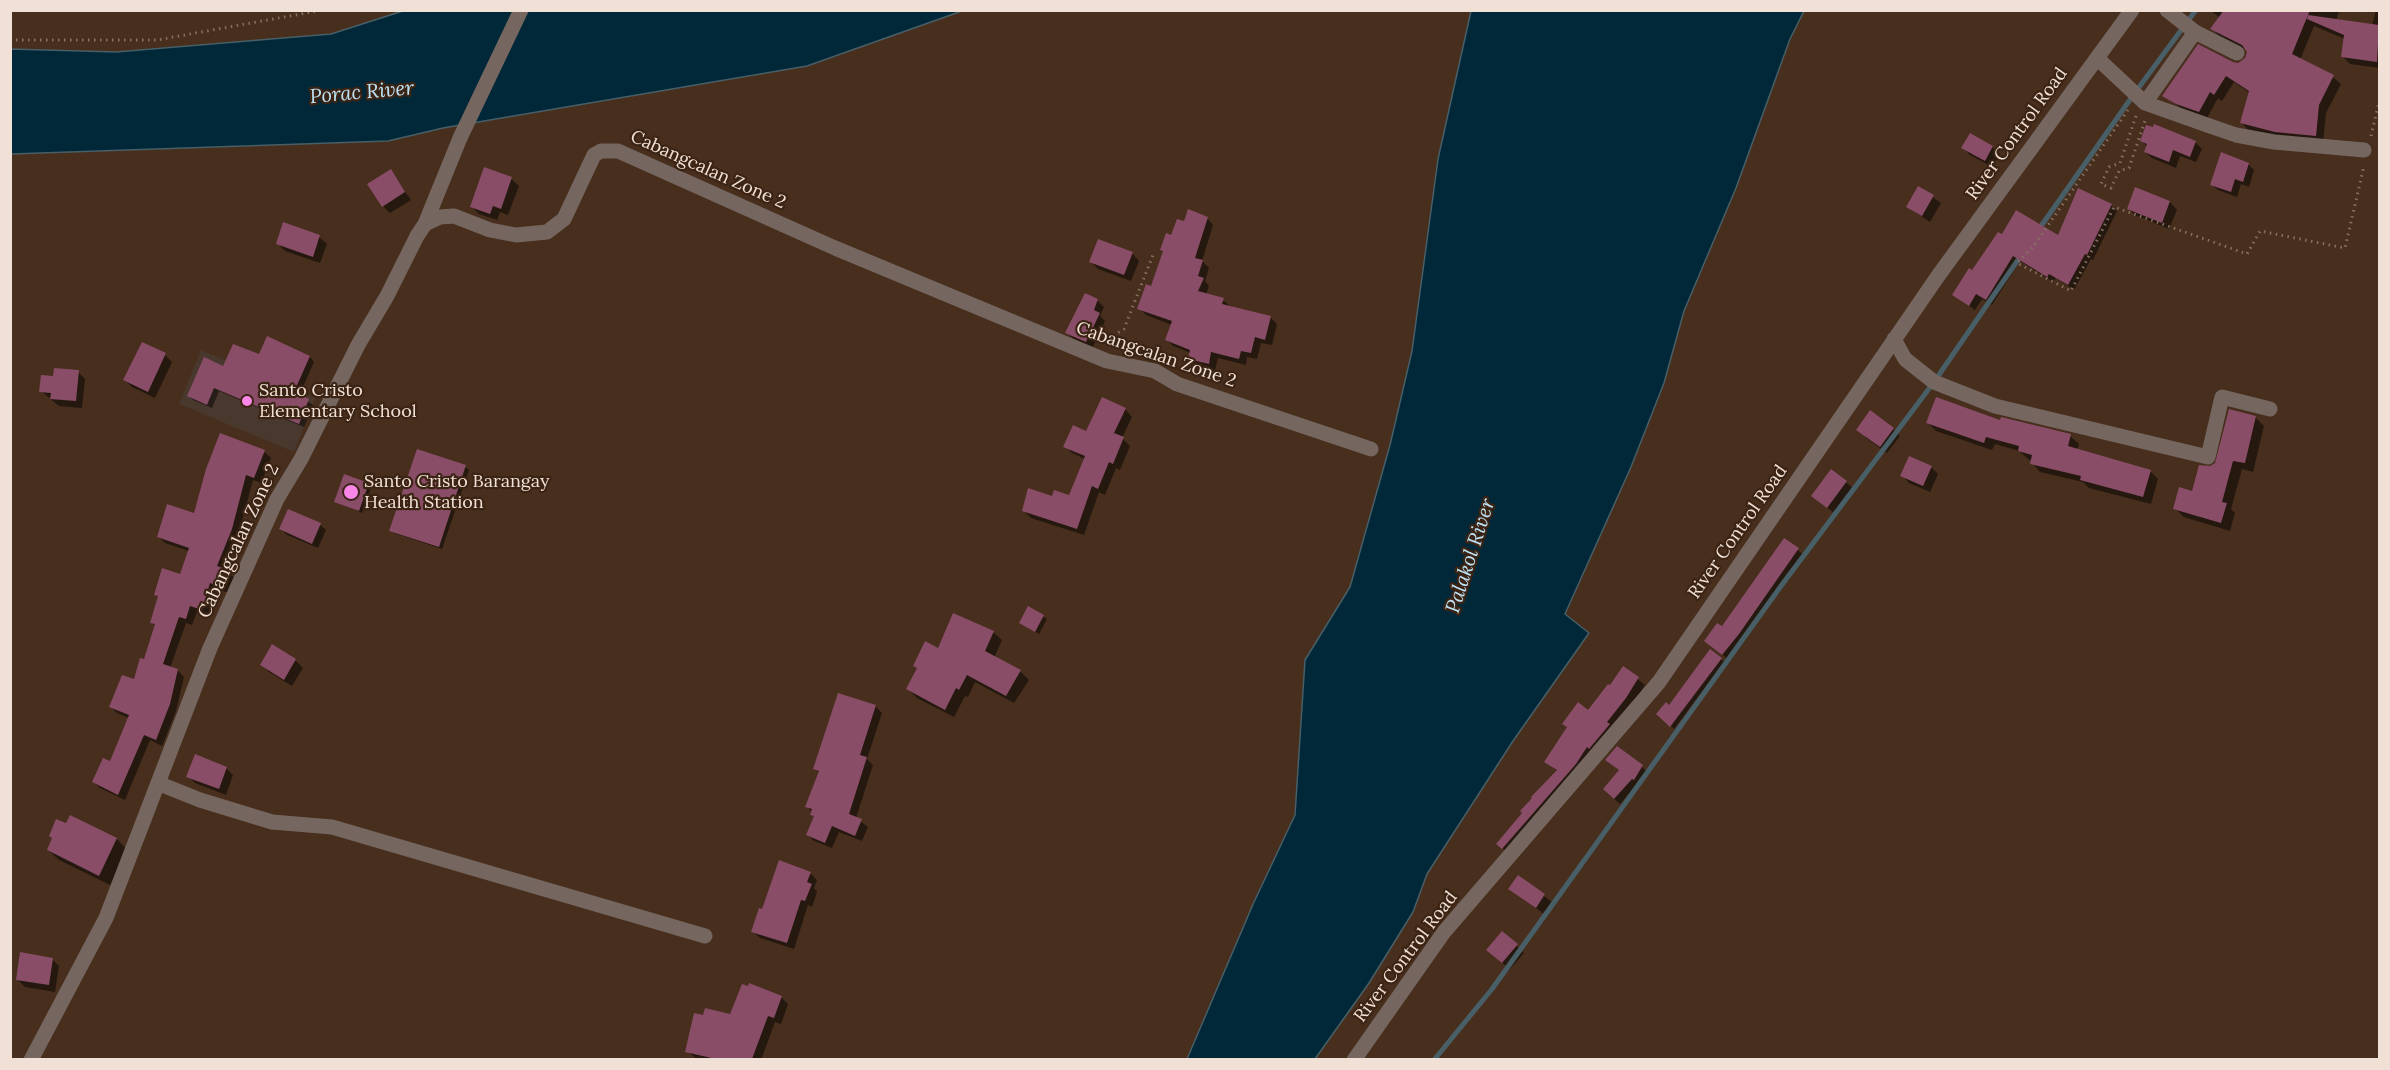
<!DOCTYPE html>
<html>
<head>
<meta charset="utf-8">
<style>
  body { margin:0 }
  #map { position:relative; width:2390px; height:1070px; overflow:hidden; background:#472e1d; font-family:Lora,serif }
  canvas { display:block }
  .frame { position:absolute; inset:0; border:12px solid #f1e0d6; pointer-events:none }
</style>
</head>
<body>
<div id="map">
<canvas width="2390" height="1070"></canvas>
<div class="frame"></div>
</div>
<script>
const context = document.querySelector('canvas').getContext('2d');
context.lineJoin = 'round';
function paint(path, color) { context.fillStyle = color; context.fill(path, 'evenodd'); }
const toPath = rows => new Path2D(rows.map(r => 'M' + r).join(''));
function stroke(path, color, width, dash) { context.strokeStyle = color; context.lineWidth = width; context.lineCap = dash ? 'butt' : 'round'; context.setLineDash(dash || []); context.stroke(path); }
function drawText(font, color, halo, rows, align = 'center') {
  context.font = font + ' Lora,serif'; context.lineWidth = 4.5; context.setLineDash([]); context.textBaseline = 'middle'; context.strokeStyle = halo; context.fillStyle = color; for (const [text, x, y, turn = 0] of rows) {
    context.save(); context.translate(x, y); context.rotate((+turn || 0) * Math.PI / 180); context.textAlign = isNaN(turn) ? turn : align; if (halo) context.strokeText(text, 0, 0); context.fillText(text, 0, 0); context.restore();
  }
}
paint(toPath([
  [201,350,315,398,294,452,179,404]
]), '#49382d');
const water = toPath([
  [406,10,962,11,807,66,443,128,388,141,11,154,10,49,116,52,331,34,406,10],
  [1471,11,1804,11,1790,39,1736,188,1684,311,1664,383,1631,467,1565,614,1589,633,1513,741,1427,874,1413,912,1369,983,1315,1059,1187,1059,1254,902,1295,815,1305,660,1350,587,1390,445,1412,351,1438,159,1471,11]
]);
paint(water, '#002838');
stroke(water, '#485f67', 1.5);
paint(toPath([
  [2210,10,2337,10,2339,12,2336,20,2372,26,2376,10,2380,10,2380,68,2350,64,2343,57,2345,39,2314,26,2300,60,2333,77,2341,84,2326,113,2323,143,2249,131,2242,123,2250,93,2234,82,2222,101,2218,98,2207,118,2185,111,2164,95,2247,59,2247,50,2219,36,2212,28,2220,18],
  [1970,135,1992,147,2000,154,1992,167,1970,155,1963,148],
  [2141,140,2195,142,2202,149,2196,162,2180,156,2176,168,2152,158,2145,152,2147,146],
  [2248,164,2254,170,2249,187,2241,184,2237,197,2218,190,2211,184],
  [390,171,411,200,390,213,383,206],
  [511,179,519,186,508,215,500,212,497,220,479,214,472,207],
  [1919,188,1941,203,1930,222,1908,207],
  [2136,189,2170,202,2177,210,2169,229,2135,215,2128,208],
  [2111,205,2117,211,2093,260,2091,259,2074,290,2056,278,2053,282,2020,261,1992,305,1982,299,1975,310,1954,295,1973,272,1999,234,2059,237],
  [1207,218,1213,225,1202,261,1209,268,1205,281,1209,286,1206,295,1223,300,1230,306,1270,317,1277,324,1272,345,1261,343,1257,359,1247,357,1246,365,1218,358,1215,370,1196,366,1189,359,1191,353,1173,346,1167,340,1172,325,1146,315,1139,308,1152,288,1172,237,1185,223],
  [319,237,327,244,320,263,285,251,277,243],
  [1132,253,1139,261,1131,281,1098,269,1091,262],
  [1085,295,1098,301,1104,307,1100,316,1105,321,1093,347,1074,339,1067,333],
  [268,338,310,357,314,362,299,396,313,405,304,427,219,391,212,408,193,400,189,396,224,368,260,356],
  [165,355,172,362,155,398,132,387,125,380],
  [78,372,85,379,82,408,59,406,41,391,54,377],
  [1125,409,1132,417,1122,438,1130,446,1120,470,1116,468,1105,495,1099,492,1084,535,1031,518,1023,510,1053,498,1070,497,1085,459,1072,453,1065,446],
  [2255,417,2264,426,2253,472,2242,469,2231,509,2235,513,2230,531,2184,517,2175,508,2193,493,2211,468,2217,464],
  [2001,422,2070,436,2079,444,2077,450,2150,471,2158,479,2151,504,2089,488,2083,482,2040,472,2032,463,2033,461,2028,459,2019,451,1995,444,1992,450,1936,431,1928,423],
  [1893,429,1900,436,1887,453,1865,437],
  [264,452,271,458,261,483,253,480,238,536,224,571,237,579,232,594,217,589,209,615,197,612,192,625,186,623,170,668,177,670,184,677,176,711,162,746,150,740,125,800,100,788,94,782,110,763,129,718,117,713,111,707,135,681,145,661,156,627,152,622,159,598,156,594,181,576,189,551,165,543,159,537,195,515],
  [465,467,469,470,442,549,394,533,391,530],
  [1931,467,1938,474,1930,492,1909,483,1902,475],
  [1832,471,1854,489,1835,514,1813,496],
  [368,484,371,488,362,513,336,501],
  [320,525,326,530,318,548,287,535,281,529],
  [1784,540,1804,555,1745,640,1728,659,1711,646],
  [1029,608,1047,619,1039,634,1021,623],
  [993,632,1002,640,994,658,1020,671,1029,680,1014,703,975,682,968,697,965,696,954,717,917,698,908,689,918,670,915,666],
  [273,646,295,660,303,668,292,686,269,672,262,665],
  [1721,659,1724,662,1674,729,1661,717],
  [1624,668,1645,685,1632,705,1509,854,1498,844,1557,771,1546,761,1611,687],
  [875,706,882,713,867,759,873,765,856,818,868,827,862,841,839,832,832,848,814,841,808,835,815,817,807,806,820,773,815,769],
  [1617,748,1648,772,1640,785,1638,783,1620,804,1610,795,1619,770,1607,760],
  [226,768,233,775,226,795,195,783,188,776],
  [70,817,117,839,127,850,110,885,59,860,48,850],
  [810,873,817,880,814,888,817,892,812,907,808,905,794,949,760,938,753,932,763,911],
  [1518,877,1552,902,1544,914,1510,889],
  [1517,946,1524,953,1510,969,1495,957],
  [52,959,59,966,55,992,25,987,18,980],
  [781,997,788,1004,781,1024,775,1022,761,1060,698,1060,687,1051,705,1017,731,1016]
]), '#0007');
stroke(toPath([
  [2039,229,2134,94,2196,10],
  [1434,1060,1492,989,1781,586,1934,382,2022,254]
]), '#485f67', 5);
paint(toPath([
  [2224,10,2310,10,2292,54,2334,75,2319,105,2316,136,2275,132,2240,123,2249,91,2226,76,2214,95,2210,92,2199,112,2176,104,2162,96,2198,44,2233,62,2238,63,2245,58,2247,52,2242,45,2210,29],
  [2308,15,2379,25,2377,62,2341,57,2344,35,2307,19],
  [2154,124,2196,141,2190,157,2173,150,2169,162,2144,152,2147,144,2140,141,2146,125,2153,127],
  [1970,133,1993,146,1985,161,1961,148],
  [2221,152,2249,163,2243,182,2235,179,2231,192,2210,185],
  [484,167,512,177,501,209,493,206,490,214,470,207],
  [391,169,405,192,382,207,367,184],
  [1918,186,1934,195,1922,216,1906,207],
  [2135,187,2170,201,2162,223,2127,209],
  [2078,188,2112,204,2087,255,2085,254,2068,285,2049,274,2047,277,2013,256,1986,300,1976,294,1969,306,1952,295,1969,268,1972,270,1998,232,2002,234,2016,210,2058,235],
  [1188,209,1208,217,1195,258,1203,260,1198,276,1204,278,1198,291,1224,298,1222,304,1271,316,1265,340,1255,337,1251,353,1241,351,1239,359,1211,352,1209,364,1188,359,1190,350,1165,340,1172,321,1137,309,1146,284,1151,286,1163,251,1160,250,1166,233,1171,235,1177,219,1184,221],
  [283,222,320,235,313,257,276,244],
  [1098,239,1133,252,1124,275,1089,262],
  [1085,293,1098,299,1094,310,1100,313,1086,342,1065,333],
  [267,336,310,356,294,392,309,399,299,424,214,388,207,405,187,396,204,357,223,366,233,344,259,354],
  [142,342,166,353,148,392,123,380],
  [54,368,79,370,76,401,50,399,51,393,39,392,41,375,53,376],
  [1102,397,1126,408,1114,433,1124,437,1113,464,1109,462,1098,489,1092,486,1077,529,1022,511,1028,488,1052,496,1054,490,1069,495,1085,456,1063,447,1073,425,1086,431],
  [1936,397,2000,420,2001,417,2071,434,2068,446,2151,470,2143,497,2080,480,2081,476,2030,464,2032,455,2018,451,2019,446,1986,437,1984,443,1926,423],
  [2229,409,2256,416,2245,463,2233,461,2222,502,2227,503,2221,523,2173,509,2179,487,2192,491,2199,465,2210,466,2215,463],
  [1870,410,1894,428,1880,447,1856,430],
  [220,433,265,450,254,478,246,475,232,529,217,566,231,571,225,588,210,583,202,610,190,606,186,619,179,617,163,664,178,669,170,704,156,740,144,735,118,795,92,782,103,758,110,761,129,715,109,707,122,675,134,679,140,658,144,659,155,624,150,623,158,596,154,595,162,568,180,574,189,548,157,537,167,504,194,513,206,469],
  [417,449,466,465,439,547,389,531],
  [1909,456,1932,466,1923,486,1900,476],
  [1831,469,1847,481,1827,508,1811,496],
  [344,474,369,483,359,511,334,502],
  [288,509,321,523,312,544,279,529],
  [1784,538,1799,548,1739,634,1722,655,1704,641,1717,623,1722,626],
  [1028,606,1044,615,1035,632,1019,623],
  [953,613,994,631,985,651,1021,670,1006,696,967,675,959,690,956,688,945,710,906,689,917,668,913,666,925,641,938,648],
  [272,644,296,659,284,680,260,665],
  [1710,649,1722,658,1670,727,1656,714,1666,702,1669,705],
  [1623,666,1639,677,1626,698,1607,722,1610,724,1589,749,1587,747,1576,764,1502,849,1496,844,1522,813,1520,811,1532,798,1531,797,1557,770,1544,762,1567,727,1562,724,1578,702,1588,710,1608,684,1610,685],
  [838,693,876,705,860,755,867,757,849,814,862,819,855,836,832,826,825,843,806,835,814,816,810,815,812,809,805,807,819,771,813,769],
  [1617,746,1643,765,1634,780,1632,779,1614,799,1603,789,1619,770,1605,760],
  [195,754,227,767,219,789,186,777],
  [70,815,117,838,99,876,47,850,52,838,49,836,56,819,66,823],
  [779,860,811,872,807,882,812,884,805,901,801,900,787,943,751,932,759,908,762,909],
  [1518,875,1545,894,1536,908,1508,889],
  [1502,931,1518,944,1502,963,1486,950],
  [20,952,53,958,49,985,16,980],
  [749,983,782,996,774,1018,768,1016,752,1059,716,1059,685,1052,694,1013,703,1015,705,1008,730,1014,742,984,748,986]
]), '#894d68');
stroke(toPath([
  [10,40,157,40,323,10],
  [2128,110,2033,247,2017,263,2071,291,2114,207,2247,254,2260,231,2345,248,2364,166],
  [2136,116,2120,163,2109,167,2101,184,2111,188,2119,171,2129,168,2145,121],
  [2371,136,2380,98],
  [1103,342,1124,329,1153,255]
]), '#877163', 3, [1.5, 4.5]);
stroke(toPath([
  [2167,10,2195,32,2237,53],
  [2097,58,2145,103,2207,125,2236,135,2274,142,2364,150],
  [2145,103,2195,32],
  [425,224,460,138,521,10],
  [1894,339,1905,359,1934,382,1995,406,2208,457,2222,397,2270,409],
  [160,784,200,800,272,822,332,827,705,936],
  [31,1060,106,918,210,648,277,499,301,459,358,345,387,296,417,236,425,224,440,217,454,216,490,230,516,235,547,232,564,219,594,155,601,151,618,151,835,248,1107,361,1155,371,1177,384,1371,449],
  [1354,1060,1444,932,1659,682,1938,276,2132,10]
]), '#756760', 15);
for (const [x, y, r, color] of [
  [247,401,6,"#fa87e7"],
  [351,492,8,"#fa87e7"]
]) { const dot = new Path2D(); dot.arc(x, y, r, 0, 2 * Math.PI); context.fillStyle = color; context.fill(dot); stroke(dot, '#3c2414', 2); }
drawText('18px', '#f1e0d6', '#3c2414', [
  ["River Control Road",2017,134,-54],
  ["Cabangcalan Zone 2",708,170,24],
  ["Cabangcalan Zone 2",1156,355,19],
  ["River Control Road",1738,532,-55],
  ["Cabangcalan Zone 2",239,541,-65],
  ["River Control Road",1406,957,-53]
]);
drawText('18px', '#f1e0d6', '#3c2414', [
  ["Santo Cristo",259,391],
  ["Elementary School",259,412],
  ["Santo Cristo Barangay",364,482],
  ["Health Station",364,503]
], 'left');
drawText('italic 20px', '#bee3f7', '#3c2414', [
  ["Porac River",362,93,-5],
  ["Palakol River",1471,556,-72]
]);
</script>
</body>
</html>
